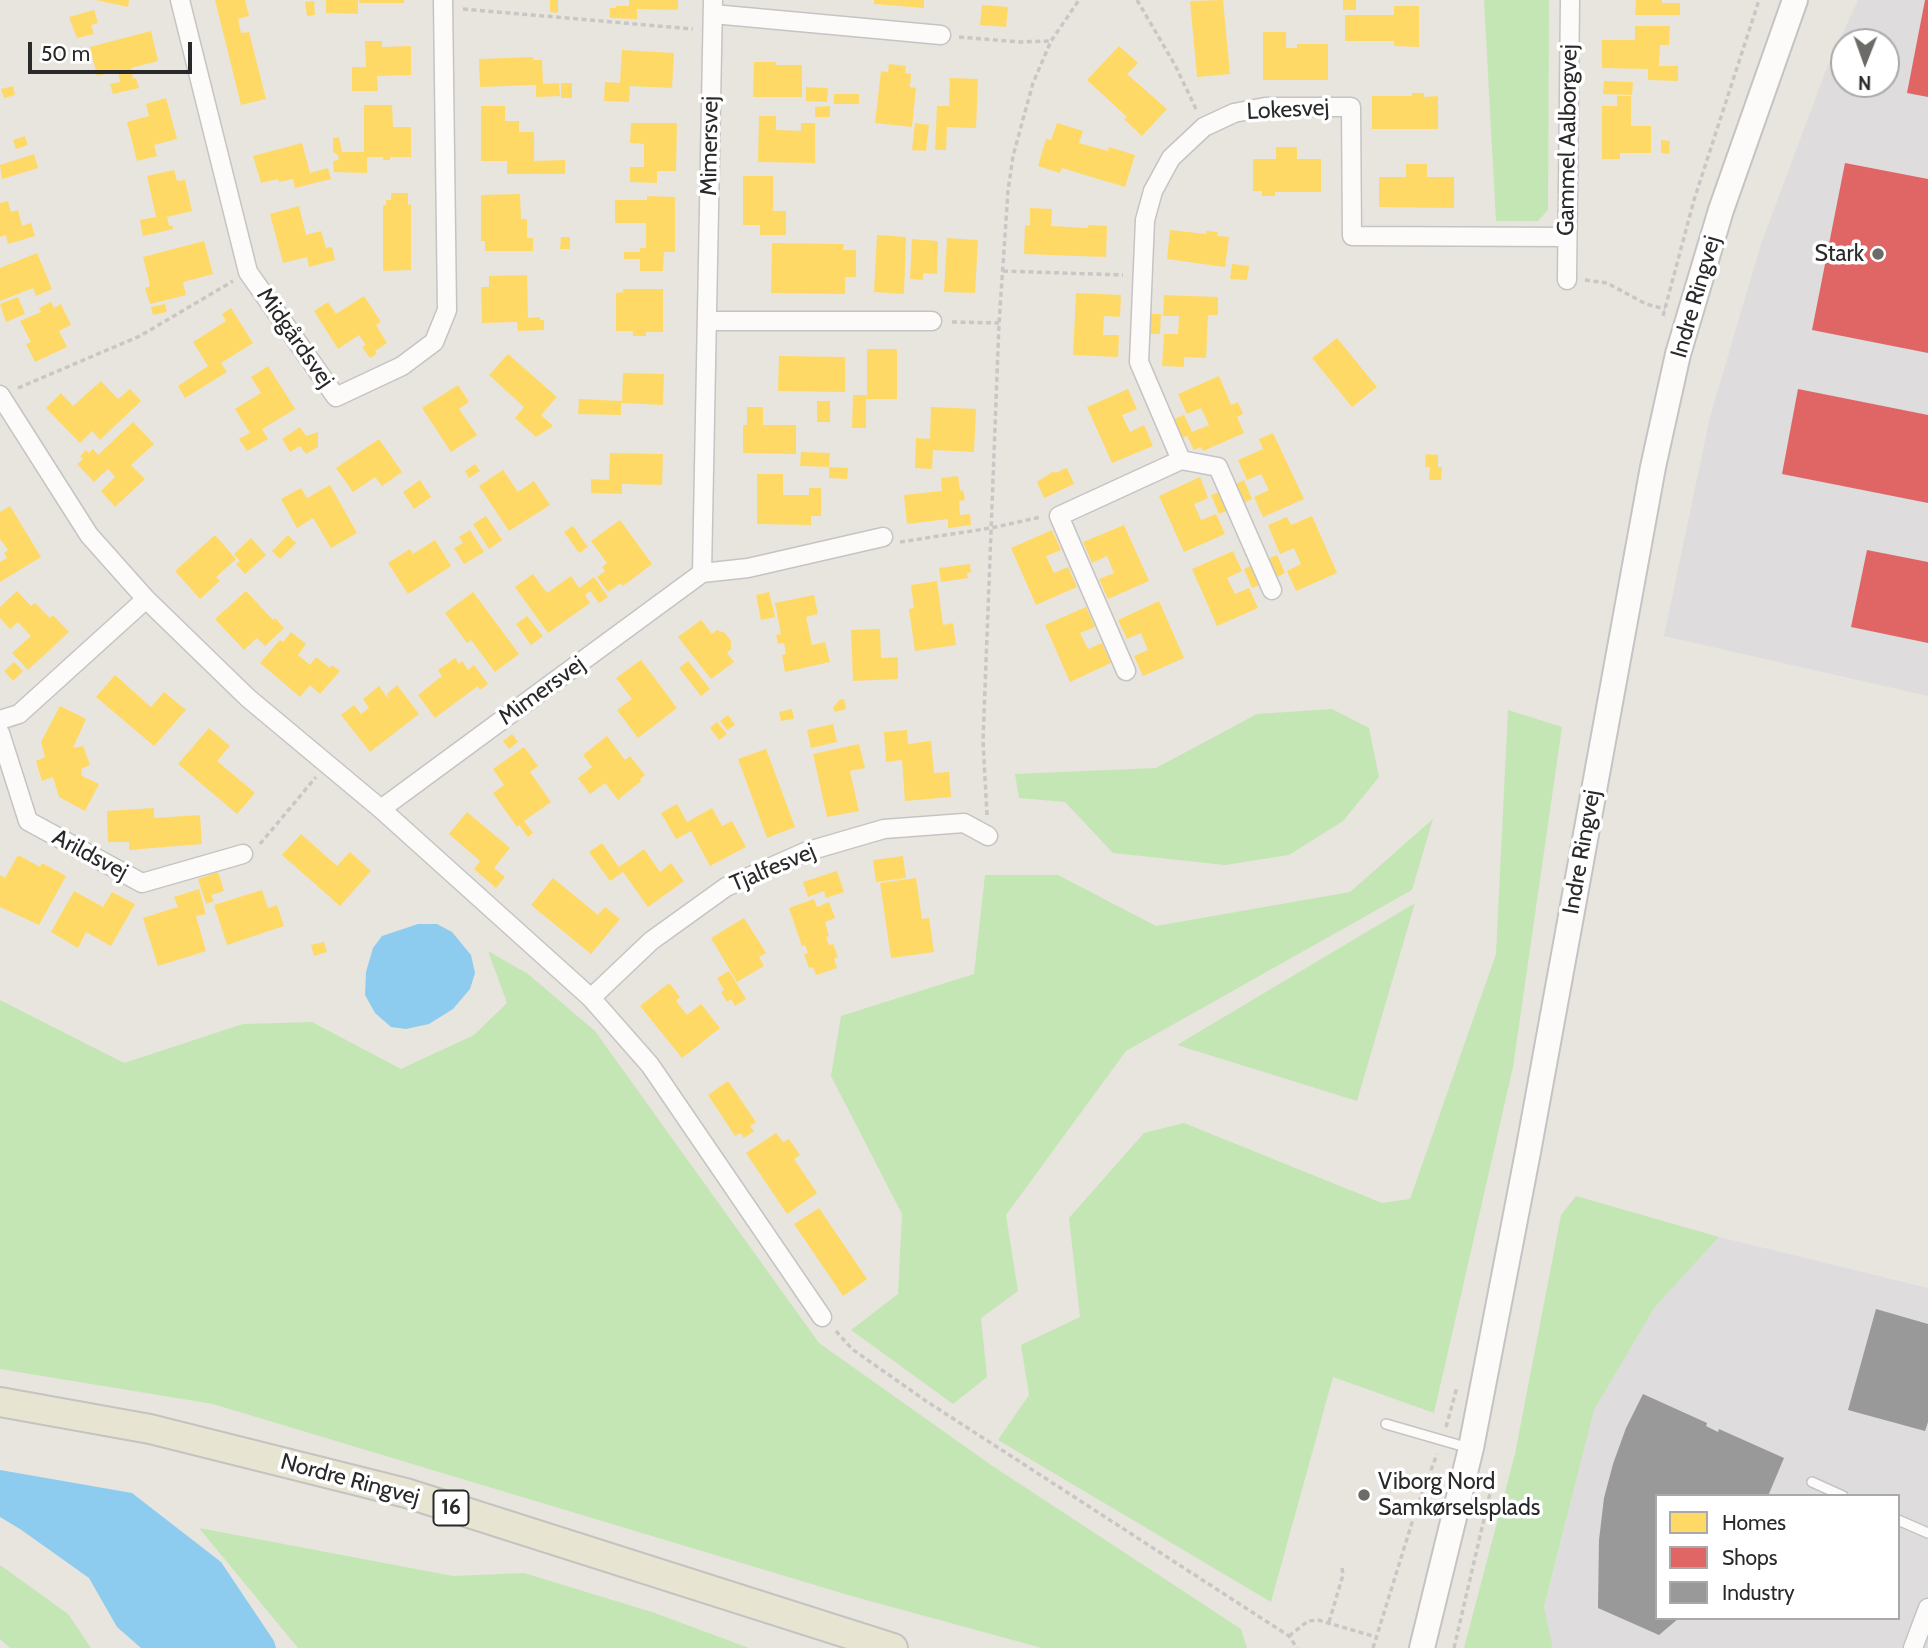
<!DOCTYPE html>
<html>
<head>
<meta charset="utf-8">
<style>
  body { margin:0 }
  #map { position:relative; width:1928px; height:1648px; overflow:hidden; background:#e8e5de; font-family:Cabin,sans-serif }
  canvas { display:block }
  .legend { position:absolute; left:1655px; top:1494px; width:245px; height:126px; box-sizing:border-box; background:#fff; border:2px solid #a9a9a9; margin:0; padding:9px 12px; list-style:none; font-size:21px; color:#292929 }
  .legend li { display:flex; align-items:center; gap:14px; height:35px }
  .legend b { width:35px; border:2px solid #a9a9a9 }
  .north { position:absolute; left:1830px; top:28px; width:70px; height:70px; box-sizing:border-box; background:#fff; border:2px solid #a9a9a9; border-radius:50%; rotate:181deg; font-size:19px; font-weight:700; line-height:28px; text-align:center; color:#292929 }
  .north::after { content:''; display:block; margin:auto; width:24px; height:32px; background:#6c6b68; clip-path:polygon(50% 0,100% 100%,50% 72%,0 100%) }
  .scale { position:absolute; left:28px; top:42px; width:164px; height:32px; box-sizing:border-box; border:4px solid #292929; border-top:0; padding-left:9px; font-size:21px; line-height:24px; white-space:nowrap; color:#292929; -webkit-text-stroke:5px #fff; paint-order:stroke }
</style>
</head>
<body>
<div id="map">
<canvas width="1928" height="1648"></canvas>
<ul class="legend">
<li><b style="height:19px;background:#ffd966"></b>Homes</li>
<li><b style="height:19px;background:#e06666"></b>Shops</li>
<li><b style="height:19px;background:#999"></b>Industry</li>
</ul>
<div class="north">N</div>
<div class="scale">50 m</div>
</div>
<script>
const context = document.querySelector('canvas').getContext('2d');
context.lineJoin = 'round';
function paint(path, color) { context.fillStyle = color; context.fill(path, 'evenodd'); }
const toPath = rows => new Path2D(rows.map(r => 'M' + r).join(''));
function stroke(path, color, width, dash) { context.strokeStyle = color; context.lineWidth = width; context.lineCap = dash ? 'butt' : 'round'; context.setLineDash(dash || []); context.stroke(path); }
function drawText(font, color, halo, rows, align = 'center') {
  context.font = font + ' Cabin,sans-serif'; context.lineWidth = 7; context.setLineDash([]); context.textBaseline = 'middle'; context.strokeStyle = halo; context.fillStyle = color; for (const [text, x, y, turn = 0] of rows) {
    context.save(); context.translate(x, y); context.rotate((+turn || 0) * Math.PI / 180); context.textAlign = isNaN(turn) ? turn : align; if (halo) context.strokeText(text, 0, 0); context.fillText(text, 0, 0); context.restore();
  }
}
paint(toPath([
  [1858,0,1928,0,1928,696,1664,636,1710,417,1761,244,1826,70],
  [1844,42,1886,42,1886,84,1844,84],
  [1719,1237,1928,1288,1928,1648,1553,1648,1544,1608,1594,1410,1655,1307],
  [1657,1496,1898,1496,1898,1618,1657,1618]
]), '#dedcdd');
paint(toPath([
  [1484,0,1549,0,1548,210,1538,221,1496,221],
  [1332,709,1369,728,1379,777,1343,821,1289,855,1225,865,1113,853,1065,802,1019,798,1015,774,1156,768,1257,714],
  [1508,710,1562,727,1513,1067,1434,1413,1333,1377,1271,1602,998,1440,1029,1395,1021,1345,1080,1317,1069,1218,1144,1133,1184,1123,1382,1203,1410,1199,1496,954],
  [1433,819,1412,890,1126,1051,1006,1215,1018,1291,981,1318,987,1377,953,1404,851,1330,898,1294,902,1214,831,1076,841,1016,974,974,985,875,1058,875,1156,926,1350,892],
  [1415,903,1357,1101,1177,1045],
  [488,951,528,974,595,1031,819,1343,991,1465,1241,1629,1247,1648,1042,1648,848,1595,213,1404,0,1369,0,1000,124,1063,243,1024,312,1022,401,1069,474,1035,507,1003],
  [1576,1196,1719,1237,1655,1307,1594,1410,1544,1607,1553,1648,1464,1648,1515,1454,1561,1215],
  [199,1528,453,1576,524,1573,652,1612,749,1648,298,1648],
  [0,1565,68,1614,91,1648,10,1648,0,1639]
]), '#c4e6b5');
paint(toPath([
  [418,924,437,924,452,932,471,955,475,973,470,989,453,1009,429,1024,406,1029,391,1027,375,1013,365,995,366,972,373,948,382,936],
  [0,1470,132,1493,221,1562,274,1641,276,1648,141,1648,117,1627,89,1578,20,1529,0,1517]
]), '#8dccee');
paint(toPath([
  [96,0,129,0,128,7],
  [215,0,245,0,249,16,238,19,241,33,249,32,266,99,241,105],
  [326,0,358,0,358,14,326,13],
  [359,0,404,0,404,3,359,3],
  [550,0,558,0,558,13,550,12],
  [629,0,678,0,678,10,637,9,637,19,610,18,610,8,616,8,616,6,629,6],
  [874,0,924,0,924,8,874,4],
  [1223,0,1230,74,1197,77,1190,1],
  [1343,0,1356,0,1356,10,1343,10],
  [1636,0,1662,0,1662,3,1680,3,1680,15,1635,15],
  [314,1,315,15,307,16,305,2],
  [982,5,1008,7,1006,27,980,25],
  [1394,6,1419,6,1419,47,1394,46,1394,41,1345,41,1345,15,1394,15],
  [94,10,98,23,91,25,94,34,77,38,69,17],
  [1635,26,1670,26,1669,45,1660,45,1659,66,1678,66,1678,81,1648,80,1648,69,1602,68,1602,40,1635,40],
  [151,31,158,61,131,68,133,79,136,78,139,88,113,94,110,84,120,82,118,71,97,76,90,47],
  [1263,32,1286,32,1286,48,1297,48,1297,44,1328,44,1328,80,1263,80],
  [365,41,382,41,382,47,411,46,411,75,377,76,378,91,352,91,352,67,366,67],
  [1119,46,1138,63,1127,74,1167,109,1142,136,1124,119,1127,117,1087,80],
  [622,50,674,53,672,88,630,86,629,102,604,101,605,82,620,83],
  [533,57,533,60,542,60,543,84,559,83,560,96,536,97,536,85,480,87,479,59],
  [754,62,776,62,776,65,802,65,802,97,753,97],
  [889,64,906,66,905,73,911,74,910,87,916,88,912,127,875,123,881,71,888,72],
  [950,78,978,79,976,128,947,127,946,150,935,150,937,106,949,106],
  [1604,81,1633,82,1632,95,1603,94],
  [561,83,572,83,572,98,561,98],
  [13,86,15,95,4,98,1,89],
  [806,87,828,88,827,102,806,101],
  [1412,93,1424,93,1424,97,1438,96,1438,129,1372,129,1372,96,1412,96],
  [834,94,859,94,859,104,834,104],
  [1617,96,1631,96,1631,126,1651,126,1651,153,1620,153,1620,159,1602,159,1602,106,1617,106],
  [166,98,177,139,154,145,157,156,137,161,127,122,149,116,146,104],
  [364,105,392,105,393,127,411,127,411,157,390,157,390,160,383,160,383,157,367,157,367,173,334,172,333,161,338,160,339,156,333,152,333,138,339,137,342,152,364,152],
  [481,106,505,106,505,121,519,121,519,132,534,132,534,161,565,160,565,174,507,174,507,161,481,161],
  [830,106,830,117,815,117,815,107],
  [759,116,776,116,776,130,801,131,801,123,815,123,815,163,758,162],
  [631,123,677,123,676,171,657,171,657,183,630,182,630,167,644,167,644,144,630,143],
  [915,123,929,125,926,151,912,150],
  [1057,123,1083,131,1079,143,1108,151,1109,147,1135,155,1125,187,1062,168,1060,173,1038,166,1046,139,1051,140],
  [25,136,28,145,16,149,13,140],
  [1661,140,1670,141,1669,154,1661,153],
  [302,143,310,173,328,168,331,179,295,188,293,179,279,182,278,179,261,183,253,156],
  [1276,147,1297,147,1297,159,1321,159,1321,192,1275,192,1275,196,1262,196,1262,191,1253,191,1253,159,1276,159],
  [34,154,38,168,2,179,0,165],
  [1406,164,1427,164,1427,177,1454,177,1454,208,1379,207,1379,177,1406,177],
  [174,170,177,181,185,180,192,211,167,217,169,226,172,225,173,229,143,236,140,220,156,217,147,176],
  [743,176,773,176,773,211,786,211,786,235,760,235,760,225,743,225],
  [391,193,408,193,408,205,411,204,411,270,383,271,383,205,386,205,386,200,391,200],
  [520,194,521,219,527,219,527,238,533,238,533,251,485,251,485,241,481,241,481,195],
  [647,196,675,197,675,252,664,252,663,271,640,271,640,259,624,259,624,252,640,252,640,248,646,248,646,223,615,223,615,200,647,200],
  [8,201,11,212,18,210,22,226,31,223,35,236,8,244,6,235,0,237,0,203],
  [299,206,306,235,321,231,326,248,332,247,335,260,309,267,307,257,283,263,270,214],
  [1030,208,1052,209,1051,226,1088,228,1088,225,1107,226,1106,257,1024,254,1025,225,1030,226],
  [1170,230,1206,234,1206,231,1218,232,1217,236,1229,237,1225,267,1167,259],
  [877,235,906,237,904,294,874,292],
  [561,237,570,237,570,249,560,249],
  [947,238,978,240,975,293,944,292],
  [912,239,938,241,937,274,923,273,923,280,910,279],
  [204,241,213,274,183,282,186,295,150,304,145,288,150,286,143,257],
  [772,243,844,244,843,250,856,250,856,277,845,277,845,294,771,293],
  [37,253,52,289,36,296,33,288,0,301,0,268],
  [1232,264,1249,266,1247,280,1230,279],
  [527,275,528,318,540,317,540,320,544,320,544,330,518,331,517,322,482,323,481,287,489,287,489,276],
  [623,289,663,289,663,332,646,332,646,336,633,336,633,331,616,331,616,293,623,292],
  [1076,293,1121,295,1120,317,1104,316,1103,335,1119,335,1118,357,1073,355],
  [1164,295,1218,297,1218,315,1208,315,1206,358,1184,357,1184,367,1162,366,1164,334,1178,334,1179,316,1163,316],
  [364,296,381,322,376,325,387,343,375,351,377,354,370,358,362,347,366,345,359,335,338,349,314,311,328,302,336,314],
  [18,297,25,314,6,322,0,304],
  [51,302,54,308,61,304,71,325,59,331,67,347,35,362,26,344,31,342,20,321,41,312,39,308],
  [165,304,167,312,153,315,151,307],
  [231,308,253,343,221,363,227,372,185,398,178,386,208,366,193,342,226,321,222,314],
  [1150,314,1161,314,1160,334,1149,334],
  [1337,338,1377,387,1352,407,1312,358],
  [867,349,897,349,897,399,866,399,866,428,852,428,853,395,867,395],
  [508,354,557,397,541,415,553,426,536,437,515,418,524,407,489,375],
  [779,356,845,357,845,392,778,391],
  [268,366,295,409,262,429,268,439,247,451,239,439,250,433,235,409,261,393,251,377],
  [623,373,664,374,663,405,621,403,621,415,578,414,579,399,622,401],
  [1219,376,1231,405,1238,402,1243,414,1237,417,1244,433,1203,451,1201,447,1194,450,1187,436,1182,438,1174,419,1184,415,1192,432,1209,425,1201,408,1187,414,1178,394],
  [101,381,118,399,130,389,141,401,100,440,92,431,80,443,46,408,61,393,73,406],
  [458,385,469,402,459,409,477,435,451,452,422,408],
  [1128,389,1137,409,1122,415,1130,432,1144,425,1153,446,1112,463,1087,407],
  [817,401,830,401,830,422,817,422],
  [747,407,763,407,763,425,796,425,796,454,743,453,743,425,747,425],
  [931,407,976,409,974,452,933,450,932,469,915,468,916,438,930,439],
  [133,422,154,444,131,465,145,479,115,507,101,491,115,477,108,469,94,482,77,464,83,459,80,456,86,450,89,453,93,449,98,455],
  [300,427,306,436,318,432,318,447,306,454,300,446,290,452,282,439],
  [1273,433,1304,499,1263,517,1254,497,1269,490,1261,474,1247,480,1238,460,1263,449,1259,439],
  [379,439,402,472,382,486,375,477,353,492,336,468],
  [801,452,830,453,829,467,800,466],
  [610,453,663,454,662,485,622,484,622,494,591,493,591,479,609,480],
  [1426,454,1438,455,1438,467,1442,467,1441,480,1429,480,1430,467,1425,467],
  [475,464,480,471,469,478,465,471],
  [829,467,848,468,847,479,829,478],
  [1067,468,1074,484,1044,498,1037,482,1054,471,1055,473],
  [503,470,518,492,534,481,550,505,509,531,479,486],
  [757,474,783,474,783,495,809,495,809,488,821,488,821,516,811,516,811,525,757,524],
  [958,476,960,491,963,490,965,500,959,501,960,515,970,514,971,525,948,528,948,519,907,524,904,495,942,491,941,478],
  [1200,477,1208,498,1194,504,1201,520,1216,514,1225,534,1184,552,1159,496],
  [420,480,431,497,414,509,403,492],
  [1244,480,1252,499,1242,504,1234,485],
  [330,485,357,533,331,548,313,518,297,528,281,499,301,488,307,498],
  [1221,491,1229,510,1219,514,1211,495],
  [10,506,41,557,0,582,0,562,7,558,4,553,8,550,0,539,0,512],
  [486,516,502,540,489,549,473,524],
  [1312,516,1337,573,1296,591,1287,571,1301,564,1294,548,1280,554,1268,525,1287,517,1291,525],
  [620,520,652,564,623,586,621,583,608,592,597,577,605,571,602,567,607,563,591,541],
  [1124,525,1149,581,1108,599,1099,579,1114,573,1107,556,1092,563,1083,542],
  [573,526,588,547,579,553,564,532],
  [470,530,484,552,464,564,454,548,463,543,459,537],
  [1052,530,1061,550,1046,556,1054,573,1068,567,1077,587,1036,605,1011,548],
  [215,535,236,559,216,577,220,581,200,599,175,571],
  [288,535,296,543,280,559,272,551],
  [251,538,266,555,245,574,236,564,240,561,234,554],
  [435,540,451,566,408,594,388,563,410,549,413,554],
  [1233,551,1242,571,1227,578,1235,594,1249,588,1258,608,1217,626,1192,569],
  [1277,555,1285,573,1275,578,1267,559],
  [970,564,971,572,967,573,968,578,941,582,939,568],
  [1254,564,1262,584,1252,588,1244,569],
  [533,574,547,593,571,576,579,588,594,577,608,597,599,603,590,591,585,595,590,603,548,633,515,587],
  [937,581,943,625,953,623,956,645,915,651,909,609,914,608,911,585],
  [17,591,31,606,35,603,50,618,53,615,69,632,28,670,12,653,31,636,18,622,10,629,0,618,0,607],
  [246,591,273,620,275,618,284,628,265,646,257,638,244,650,215,619],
  [473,592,519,654,495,672,471,640,467,643,445,613],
  [769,592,775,617,761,620,756,595],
  [814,595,818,614,806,617,812,645,825,642,830,662,785,672,782,655,786,654,784,643,778,644,776,635,781,634,775,603],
  [1159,601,1184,658,1143,676,1134,656,1148,650,1141,633,1127,639,1118,620],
  [1086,607,1095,627,1080,633,1088,649,1102,643,1111,663,1070,682,1045,625],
  [527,616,543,636,531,645,516,624],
  [701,620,712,634,717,630,725,633,731,641,731,649,727,653,734,662,711,679,678,637],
  [880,629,881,658,898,657,898,679,853,681,851,630],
  [291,632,306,644,298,655,310,665,316,657,330,668,332,665,340,671,320,694,310,685,300,697,260,663,280,640,283,642],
  [455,658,459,664,462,661,468,670,474,665,488,684,480,690,478,686,435,718,418,695,442,676,438,670],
  [641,660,677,708,638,738,617,710,632,699,616,678],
  [688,661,710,689,701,696,679,668],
  [14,662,23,671,13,681,4,671],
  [115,675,151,707,164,692,186,710,154,746,96,697],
  [397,685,419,714,370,752,341,715,354,705,361,714,369,708,363,699,379,686,389,700,387,694],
  [844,699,846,709,835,712,833,708,839,700],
  [60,706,86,719,73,748,83,746,90,765,81,769,82,776,99,784,85,811,59,797,53,777,42,781,36,761,45,757,41,742],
  [792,709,794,719,781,721,779,712],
  [728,715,735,725,727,730,720,721],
  [717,722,727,734,719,740,710,728],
  [833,724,837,742,811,748,807,730],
  [209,728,230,746,217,761,255,793,237,814,178,764],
  [907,730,908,744,931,741,934,773,949,772,951,797,905,801,902,760,886,762,884,732],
  [512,734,518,742,509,749,503,741],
  [607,736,625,760,630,756,645,775,640,779,641,781,618,800,605,783,590,794,578,778,592,767,583,755],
  [859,744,865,768,850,771,859,811,827,817,813,754],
  [524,747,538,766,530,772,551,802,524,821,533,833,528,837,519,825,517,827,493,793,504,785,493,769],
  [766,749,795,827,767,838,738,759],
  [677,804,687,822,712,808,722,826,732,821,746,847,710,866,691,831,676,839,661,813],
  [154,808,154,818,200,815,202,844,129,850,129,842,108,842,107,811],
  [467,812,510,848,494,868,505,877,496,888,474,869,480,861,449,834],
  [301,834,337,866,350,852,371,871,340,906,282,855],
  [602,843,619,867,644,849,660,872,671,863,684,881,648,907,623,872,610,881,589,852],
  [18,855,40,867,42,863,66,876,39,925,0,907,0,875,5,878],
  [903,856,906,878,876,882,873,860],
  [837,871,844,892,826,898,824,891,808,897,803,882],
  [218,872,224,891,211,895,214,901,206,904,198,879],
  [553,878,598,915,605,907,620,919,591,954,531,905],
  [916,878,922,919,929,918,934,952,891,958,880,883],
  [199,889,206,914,196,916,206,951,158,966,143,918,178,907,174,897],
  [262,890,268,908,277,905,284,926,227,945,214,905],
  [74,891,103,907,112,892,135,904,111,946,86,932,78,948,51,932],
  [814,899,817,907,829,902,835,918,825,922,829,936,826,937,829,945,833,944,838,957,834,959,837,968,816,975,813,967,809,968,804,954,808,953,805,945,802,946,789,908],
  [744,918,766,953,759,957,764,966,737,982,711,938],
  [324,942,327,952,314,956,311,945],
  [729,971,746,999,735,1006,731,999,727,1002,721,992,724,990,717,978],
  [669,983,680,997,676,1001,687,1015,701,1004,720,1028,682,1058,640,1006],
  [728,1081,756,1122,750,1126,754,1131,744,1138,740,1133,735,1136,708,1095],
  [776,1133,783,1142,789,1139,800,1155,794,1159,817,1193,787,1214,746,1153],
  [819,1208,867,1279,843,1296,794,1224]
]), '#ffd966');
paint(toPath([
  [1925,0,1928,0,1928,97,1907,93],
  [1845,163,1928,179,1928,353,1812,330],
  [1798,389,1928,415,1928,503,1782,474],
  [1867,550,1928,562,1928,643,1851,627]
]), '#e06666');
paint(toPath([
  [1876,1309,1928,1324,1928,1422,1925,1431,1848,1410],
  [1643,1394,1707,1423,1706,1426,1718,1432,1719,1429,1784,1458,1768,1496,1657,1496,1657,1618,1679,1618,1659,1635,1598,1608,1599,1540,1604,1498,1613,1464,1626,1428]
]), '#999');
const lane = toPath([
  [1386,1424,1469,1448],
  [1812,1482,1843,1496],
  [1898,1520,1928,1533]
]);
const street = toPath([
  [180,0,248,272,336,397,402,366,434,342,447,310,443,0],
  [713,14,941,35],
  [1567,280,1570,0],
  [707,321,932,321],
  [0,395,89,535,146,599,248,698,381,809,591,998,650,1065,822,1317],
  [702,573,748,568,883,537],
  [1272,590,1218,467,1181,460,1139,362,1145,220,1153,191,1171,158,1204,127,1234,113,1265,107,1351,107,1352,236,1567,237],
  [1126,671,1059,516,1181,460],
  [0,720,19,714,146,599],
  [0,733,28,821,142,883,243,854],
  [381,809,702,573,713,0],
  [591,998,651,941,726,887,805,852,884,829,964,823,988,836],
  [1913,1648,1928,1608]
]);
const secondary = toPath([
  [1422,1648,1471,1448,1528,1152,1653,467,1678,354,1721,210,1795,0]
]);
const primary = toPath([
  [0,1402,150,1429,406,1493,893,1648]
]);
stroke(lane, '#c5c4c4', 12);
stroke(street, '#c5c4c4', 21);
stroke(secondary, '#c5c4c4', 28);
stroke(primary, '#c4c3c0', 32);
stroke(toPath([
  [1137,0,1175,65,1196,109],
  [463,9,693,29],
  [959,37,1020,42,1051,41],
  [1003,271,1123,275],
  [1585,280,1607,283,1646,304,1665,309],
  [1663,316,1694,200,1759,0],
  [952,322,999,323],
  [18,388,140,336,233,281],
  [900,542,991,528,1041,517],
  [987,815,983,741,999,323,1008,191,1013,156,1033,83,1051,41,1079,0],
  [260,844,316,777],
  [836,1331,852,1349,926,1401,1289,1636,1297,1648],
  [1446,1427,1457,1387],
  [1329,1622,1343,1575,1342,1568],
  [1289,1636,1308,1621,1318,1620,1376,1637],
  [1373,1648,1415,1513,1437,1454],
  [1454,1648,1491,1489,1487,1480]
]), '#c8c7c6', 3.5, [5, 3.5]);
stroke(lane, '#fcfbfa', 9);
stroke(street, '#fcfbfa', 18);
stroke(secondary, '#fcfbfa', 24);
stroke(primary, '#e7e4d2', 28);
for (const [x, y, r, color] of [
  [1878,254,7,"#6c6b68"],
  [1364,1495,7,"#6c6b68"]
]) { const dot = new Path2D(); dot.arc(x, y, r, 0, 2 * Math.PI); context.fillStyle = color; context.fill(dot); stroke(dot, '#fff', 2.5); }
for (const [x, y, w] of [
  [451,1508,35]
]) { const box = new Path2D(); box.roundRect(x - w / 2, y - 17.5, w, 35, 5); context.fillStyle = '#fff'; context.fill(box); stroke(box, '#292929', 2); }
drawText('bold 21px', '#292929', null, [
  ["16",451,1508]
]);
drawText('23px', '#292929', '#fff', [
  ["Lokesvej",1288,110,-3],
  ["Gammel Aalborgvej",1568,140,-89],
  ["Mimersvej",710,146,-89],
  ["Indre Ringvej",1696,297,-74],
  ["Midgårdsvej",295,338,55],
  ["Mimersvej",542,691,-36],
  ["Indre Ringvej",1582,852,-80],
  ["Arildsvej",90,855,28],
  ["Tjalfesvej",773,868,-23],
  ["Nordre Ringvej",350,1480,15]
]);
drawText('23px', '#292929', '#fff', [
  ["Stark",1864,254],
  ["Viborg Nord",1378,1482,"left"],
  ["Samkørselsplads",1378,1508,"left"]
], 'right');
</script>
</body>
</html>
